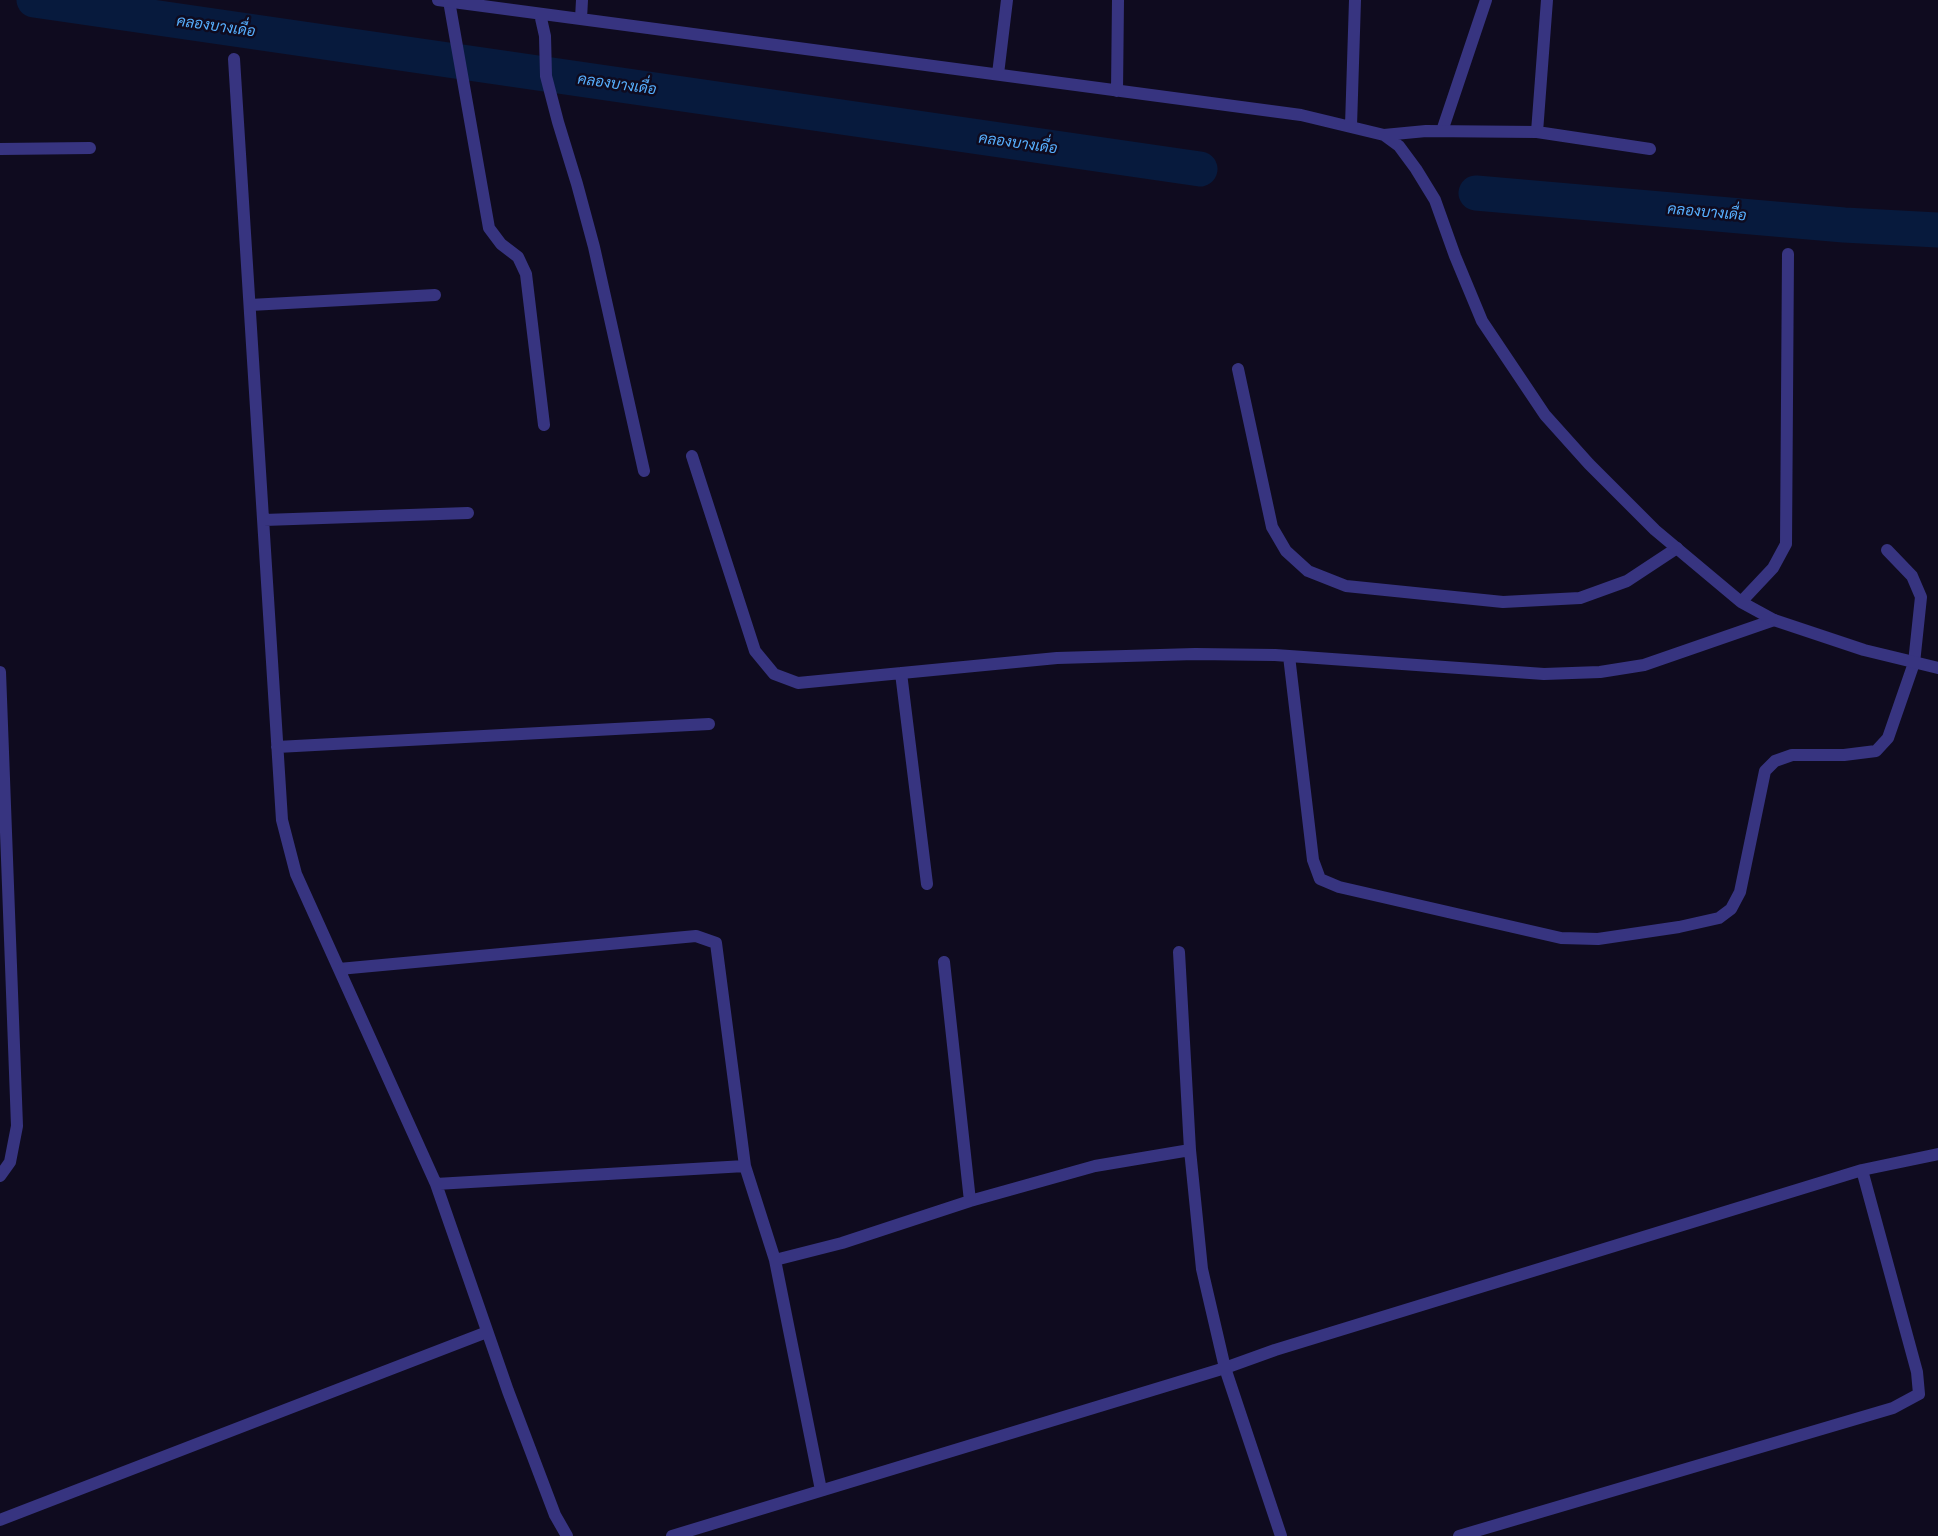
<!DOCTYPE html>
<html>
<head>
<meta charset="utf-8">
<style>
  body { margin:0 }
  canvas { display:block; background:#0f0b1f }
</style>
</head>
<body>
<canvas width="1938" height="1536"></canvas>
<script>
const context = document.querySelector('canvas').getContext('2d');
context.lineJoin = 'round';
const toPath = rows => new Path2D(rows.map(r => 'M' + r).join(''));
function stroke(path, color, width, dash) { context.strokeStyle = color; context.lineWidth = width; context.lineCap = dash ? 'butt' : 'round'; context.setLineDash(dash || []); context.stroke(path); }
function drawText(font, color, halo, rows, align = 'center') {
  context.font = font + ' Commissioner,Sarabun,sans-serif'; context.lineWidth = 5; context.setLineDash([]); context.textBaseline = 'middle'; context.strokeStyle = halo; context.fillStyle = color; for (const [text, x, y, turn = 0] of rows) {
    context.save(); context.translate(x, y); context.rotate((+turn || 0) * Math.PI / 180); context.textAlign = isNaN(turn) ? turn : align; if (halo) context.strokeText(text, 0, 0); context.fillText(text, 0, 0); context.restore();
  }
}
stroke(toPath([
  [34,0,1200,169],
  [1476,193,1844,225,1938,230]
]), '#071a3d', 35);
stroke(toPath([
  [449,1,489,228,501,244,518,257,526,274,544,425],
  [1442,131,1486,0],
  [1238,369,1272,527,1286,551,1308,571,1346,586,1503,602,1580,598,1627,581,1677,548],
  [692,456,755,651,774,674,798,683,1057,658,1195,654,1275,655,1544,674,1600,672,1644,665,1774,620],
  [1289,656,1313,860,1320,879,1339,887,1561,938,1598,939,1679,927,1719,918,1731,909,1740,892,1765,771,1775,761,1792,755,1844,755,1876,751,1888,738,1914,663,1921,597,1912,576,1887,550],
  [901,673,927,884]
]), '#373480', 12);
stroke(toPath([
  [438,0,1301,115,1384,135,1399,146,1416,169,1435,200,1455,256,1482,321,1545,415,1589,464,1655,530,1741,602,1774,620,1864,650,1938,668],
  [540,14,545,36,546,76,558,122,577,184,594,247,644,471],
  [581,19,582,0],
  [234,59,282,820,296,874,436,1184,508,1391,555,1515,567,1536],
  [998,74,1007,0],
  [1117,91,1118,0],
  [1351,126,1355,0],
  [1537,132,1547,0],
  [1384,135,1426,131,1537,132,1650,149],
  [0,149,90,148],
  [250,305,435,295],
  [264,520,468,513],
  [1741,602,1773,568,1786,544,1788,254],
  [0,672,17,1126,10,1162,0,1176],
  [277,747,709,724],
  [1179,952,1190,1150,1202,1269,1225,1368,1281,1536],
  [944,962,970,1201],
  [339,969,696,936,716,943,745,1166],
  [436,1184,745,1166,775,1260,842,1243,970,1201,1095,1166,1190,1150],
  [775,1260,821,1490],
  [0,1520,487,1332],
  [672,1536,1225,1368,1275,1350,1862,1170,1938,1154],
  [1459,1536,1893,1408,1919,1394,1917,1372,1862,1170]
]), '#373480', 12);
drawText('italic 15px', '#57b0ff', '#0f0b1f', [
  ["คลองบางเดื่อ",216,26,8],
  ["คลองบางเดื่อ",617,84,8],
  ["คลองบางเดื่อ",1018,143,8],
  ["คลองบางเดื่อ",1707,212,5]
]);
</script>
</body>
</html>
